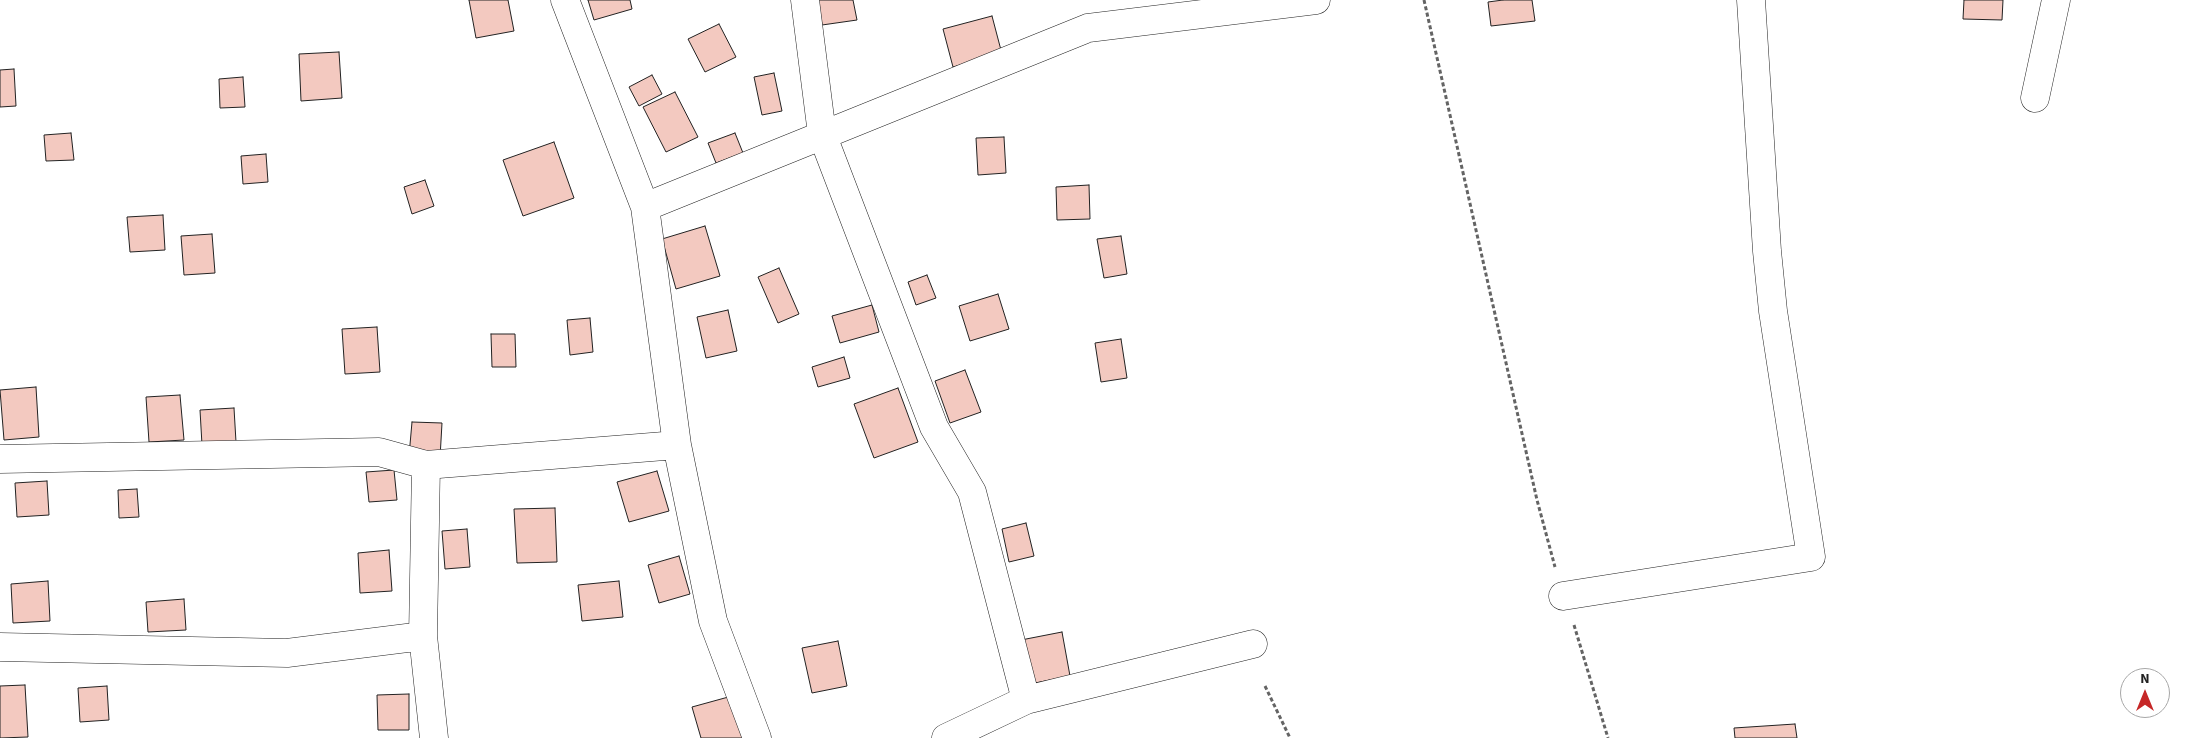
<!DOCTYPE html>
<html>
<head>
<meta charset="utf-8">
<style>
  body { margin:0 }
  #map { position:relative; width:2190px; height:738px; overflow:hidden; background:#fff; font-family:"Source Sans 3",sans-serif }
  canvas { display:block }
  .north { position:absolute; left:2120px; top:668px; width:50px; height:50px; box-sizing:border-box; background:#fff; border:1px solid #a7a7a7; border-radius:50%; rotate:0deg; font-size:14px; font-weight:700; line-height:20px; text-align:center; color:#222 }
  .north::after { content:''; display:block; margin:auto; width:18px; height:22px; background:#c62828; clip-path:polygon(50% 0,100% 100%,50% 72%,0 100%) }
</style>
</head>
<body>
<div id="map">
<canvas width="2190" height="738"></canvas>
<div class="north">N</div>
</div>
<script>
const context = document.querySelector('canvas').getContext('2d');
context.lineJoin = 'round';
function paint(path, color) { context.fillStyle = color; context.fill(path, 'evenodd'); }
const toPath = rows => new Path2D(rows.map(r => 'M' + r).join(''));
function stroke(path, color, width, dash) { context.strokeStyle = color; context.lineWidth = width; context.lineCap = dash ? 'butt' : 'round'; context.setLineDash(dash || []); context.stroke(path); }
const building = toPath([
  [469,0,508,0,514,31,476,38,469,0],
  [588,0,630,0,632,9,594,20,588,0],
  [818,0,853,0,857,20,822,25,818,0],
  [1503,0,1532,0,1535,21,1491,26,1488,2,1503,0],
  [1964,0,2003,0,2002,20,1963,19,1964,0],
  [992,16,1002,54,953,67,943,29,992,16],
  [719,24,736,57,705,72,688,39,719,24],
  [339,52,342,98,301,101,299,54,339,52],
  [14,69,16,106,0,107,0,70,14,69],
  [774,73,782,111,762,115,754,77,774,73],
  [652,75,662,94,639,106,629,87,652,75],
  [243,77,245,107,220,108,219,79,243,77],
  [675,92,698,137,666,152,643,107,675,92],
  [71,133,74,160,46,161,44,135,71,133],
  [735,133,743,153,716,163,708,143,735,133],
  [1004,137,1006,173,978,175,976,138,1004,137],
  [554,142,574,198,523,216,503,160,554,142],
  [266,154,268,182,243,184,241,156,266,154],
  [425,180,434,206,412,214,404,187,425,180],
  [1089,185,1090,219,1057,220,1056,187,1089,185],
  [163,215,165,250,130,252,127,217,163,215],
  [705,226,720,276,676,289,662,239,705,226],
  [212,234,215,273,184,275,181,236,212,234],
  [1121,236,1127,274,1104,278,1097,239,1121,236],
  [779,268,799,314,778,323,758,277,779,268],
  [927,275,936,298,916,305,908,282,927,275],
  [998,294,1009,329,970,341,959,306,998,294],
  [872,305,879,332,840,343,832,316,872,305],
  [728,310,737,351,706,358,697,317,728,310],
  [590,318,593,352,570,355,567,320,590,318],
  [377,327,380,372,345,374,342,329,377,327],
  [491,334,515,334,516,367,492,367,491,334],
  [1121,339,1127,378,1101,382,1095,343,1121,339],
  [844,357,850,378,818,387,812,367,844,357],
  [965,370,981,412,950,423,935,381,965,370],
  [36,387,39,437,4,440,0,390,36,387],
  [898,388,918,442,874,458,854,404,898,388],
  [180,395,184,440,149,442,146,397,180,395],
  [234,408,236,442,202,445,200,410,234,408],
  [412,422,442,423,440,458,409,456,412,422],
  [394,470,397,500,369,502,366,472,394,470],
  [657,471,669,511,629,522,617,482,657,471],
  [47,481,49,515,17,517,15,483,47,481],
  [137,489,139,517,119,518,118,490,137,489],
  [555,508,557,562,517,563,514,509,555,508],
  [1026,523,1034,556,1009,562,1002,529,1026,523],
  [467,529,470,567,445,569,442,531,467,529],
  [389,550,392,591,360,593,358,553,389,550],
  [679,556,690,594,659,603,648,565,679,556],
  [48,581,50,621,13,623,11,584,48,581],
  [619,581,623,617,582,621,578,585,619,581],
  [184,599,186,630,148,632,146,602,184,599],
  [1062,632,1070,676,1030,684,1021,640,1062,632],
  [838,641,847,686,812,693,802,648,838,641],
  [25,685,28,737,0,738,0,686,25,685],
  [107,686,109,720,80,722,78,688,107,686],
  [409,694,409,730,378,730,377,695,409,694],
  [732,696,744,738,701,738,692,707,732,696],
  [1795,724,1797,738,1735,738,1734,728,1795,724]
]);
paint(building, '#f3c9c0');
stroke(building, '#222', 1);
const minor = toPath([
  [565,0,645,207,677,445,713,621,757,738],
  [805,0,822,134,934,427,972,492,1026,700],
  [2035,98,2056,0],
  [645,207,1088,28,1316,0],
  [0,459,379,452,426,465,677,445],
  [426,465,423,636,434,738],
  [1563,596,1811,557,1773,311,1767,251,1751,0],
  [0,647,287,653,423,636],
  [946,738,1026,700,1253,644]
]);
stroke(minor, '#222', 29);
stroke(toPath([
  [1424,0,1537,500,1555,567],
  [1574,625,1608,738],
  [1265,686,1290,738]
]), '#646464', 3, [4, 2.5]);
stroke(minor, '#fff', 28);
</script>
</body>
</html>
